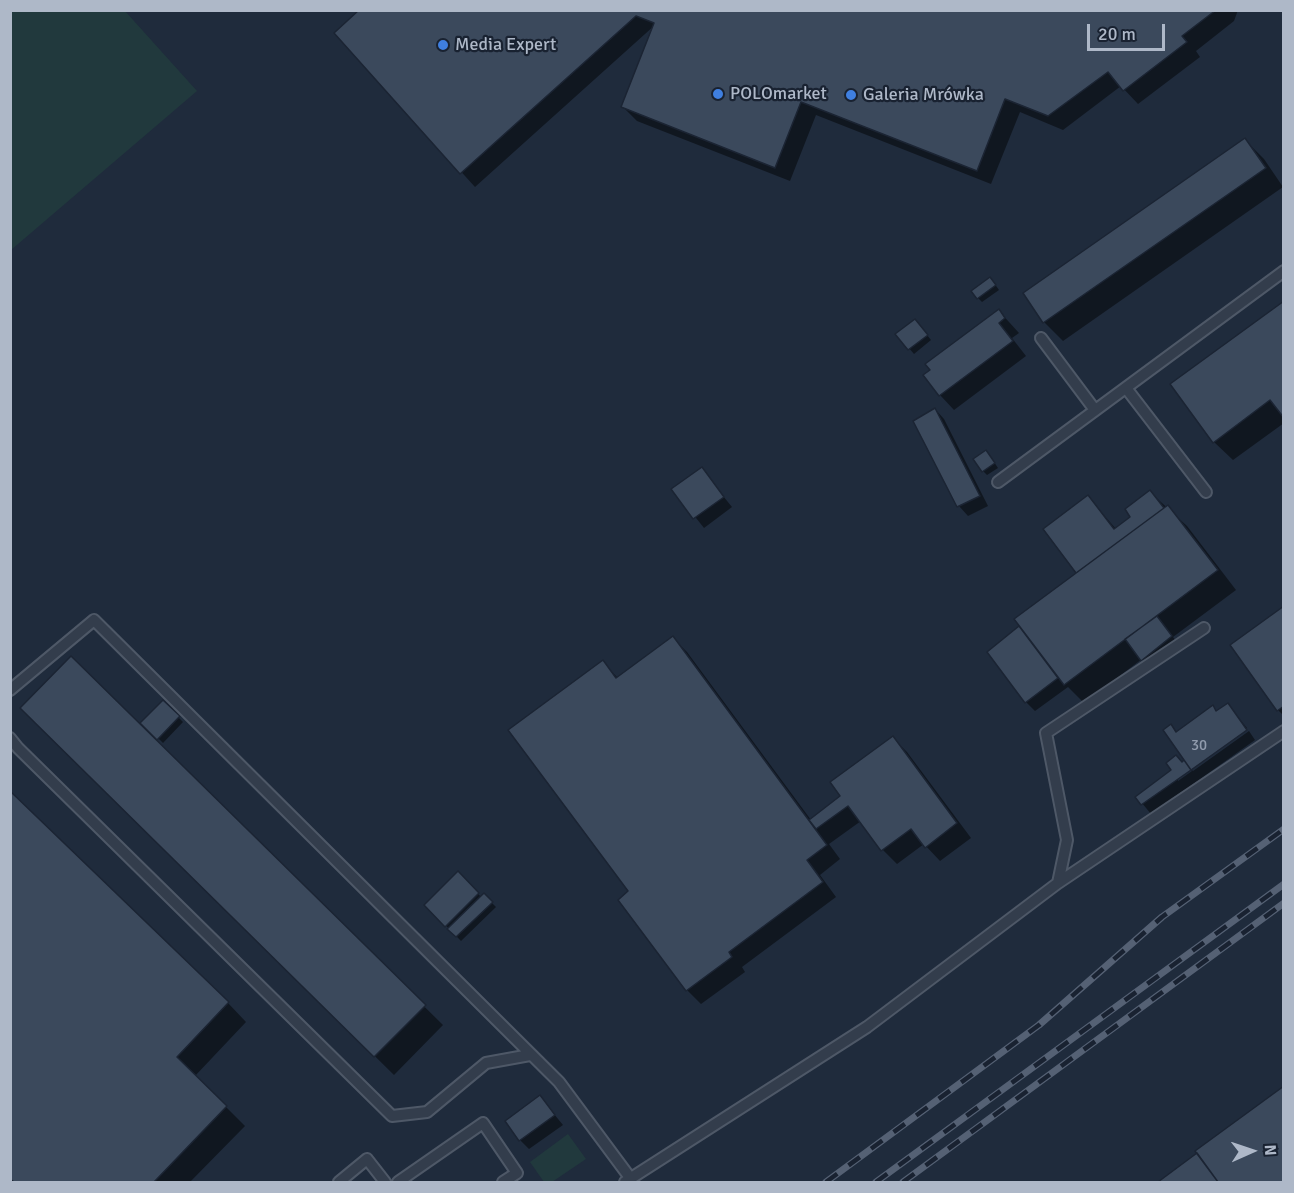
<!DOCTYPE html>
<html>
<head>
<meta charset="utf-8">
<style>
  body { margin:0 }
  #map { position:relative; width:1294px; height:1193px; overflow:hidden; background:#1f2b3c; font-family:Signika,sans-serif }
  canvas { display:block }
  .frame { position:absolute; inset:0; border:12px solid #aeb8c8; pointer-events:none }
  .north { position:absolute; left:1222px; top:1121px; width:60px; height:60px; -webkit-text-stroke:4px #192231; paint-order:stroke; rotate:87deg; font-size:16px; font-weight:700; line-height:24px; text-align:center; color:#aeb8c8 }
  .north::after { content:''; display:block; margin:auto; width:21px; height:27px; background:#aeb8c8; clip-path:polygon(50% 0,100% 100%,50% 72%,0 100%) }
  .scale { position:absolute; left:1087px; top:24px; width:78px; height:27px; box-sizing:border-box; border:3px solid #aeb8c8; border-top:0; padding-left:8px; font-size:18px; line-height:21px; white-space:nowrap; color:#aeb8c8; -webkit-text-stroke:4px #192231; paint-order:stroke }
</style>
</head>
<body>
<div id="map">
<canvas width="1294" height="1193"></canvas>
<div class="frame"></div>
<div class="north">N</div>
<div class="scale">20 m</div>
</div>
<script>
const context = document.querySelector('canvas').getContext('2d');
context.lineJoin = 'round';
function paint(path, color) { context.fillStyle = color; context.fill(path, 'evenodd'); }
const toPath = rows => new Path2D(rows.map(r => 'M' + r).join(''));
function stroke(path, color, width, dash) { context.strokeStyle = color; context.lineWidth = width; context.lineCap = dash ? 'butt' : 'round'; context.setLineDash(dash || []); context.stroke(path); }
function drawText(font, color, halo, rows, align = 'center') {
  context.font = font + ' Signika,sans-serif'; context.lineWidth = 4.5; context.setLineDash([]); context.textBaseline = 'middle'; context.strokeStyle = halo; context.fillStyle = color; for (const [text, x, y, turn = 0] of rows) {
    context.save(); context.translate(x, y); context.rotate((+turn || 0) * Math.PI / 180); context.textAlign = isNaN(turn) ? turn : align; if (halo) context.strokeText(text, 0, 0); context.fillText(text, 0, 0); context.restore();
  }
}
paint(toPath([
  [11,10,125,11,197,91,11,250],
  [568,1134,586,1159,552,1182,544,1182,530,1162]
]), '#21393d');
paint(toPath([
  [361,10,1238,10,1234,21,1196,51,1200,57,1138,104,1121,86,1063,130,1020,112,991,184,816,115,790,181,637,121,623,107,655,25,475,187,336,34],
  [1245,140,1264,159,1283,187,1063,341,1044,322],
  [994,283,999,290,982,302,978,298],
  [1284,303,1284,423,1233,460,1214,442],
  [999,311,1019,333,1012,338,1026,356,954,410,940,395],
  [919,325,931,340,914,354,897,334],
  [935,409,944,419,988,506,968,516,959,506,915,422],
  [990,456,998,468,987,475,983,471],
  [701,469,732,507,704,528,673,489],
  [1150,492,1187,526,1236,590,1173,637,1180,646,1152,669,1142,659,1084,703,1068,687,1035,711,1026,702,1019,628,1024,633,1026,632,1078,574,1045,529,1088,497,1116,529,1132,518],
  [1284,608,1284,716,1278,710],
  [673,638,687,652,811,820,843,797,893,738,907,752,971,838,940,861,924,844,897,864,883,850,861,821,829,844,840,859,820,875,836,897,742,967,745,972,701,1004,687,990,630,892,602,662,618,678],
  [71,658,443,1025,394,1075,22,708],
  [163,702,183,722,163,743,143,723],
  [1228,705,1247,728,1190,768,1193,771,1249,731,1255,740,1151,814,1137,797,1186,761,1171,726,1177,733,1213,707,1217,712],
  [1190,769,1192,771,1178,781,1178,777],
  [458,873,482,898,484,895,496,907,461,941,426,905],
  [228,1003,246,1022,195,1076,245,1126,190,1182,16,1182,10,1177],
  [1284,1088,1284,1182,1160,1182,1199,1153],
  [540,1097,563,1125,529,1149,520,1140]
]), '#0007');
const building = toPath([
  [359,10,1216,10,1182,36,1187,42,1123,91,1108,72,1048,116,1005,99,977,171,801,102,775,168,621,107,654,23,636,16,460,174,334,33,359,10],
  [1245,138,1266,168,1043,323,1023,293,1245,138],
  [990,277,996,285,977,299,971,291,990,277],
  [1284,301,1284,418,1270,400,1213,443,1170,384,1284,301],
  [999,309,1005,318,999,323,1013,341,939,396,923,375,930,370,925,364,999,309],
  [915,319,928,335,908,350,895,334,915,319],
  [935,408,980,496,957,507,913,421,935,408],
  [986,450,995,463,982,472,973,459,986,450],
  [702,467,724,497,693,519,671,489,702,467],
  [1150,490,1164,508,1076,573,1043,529,1088,495,1114,529,1130,517,1125,509,1150,490],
  [1168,505,1218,570,1064,685,1014,619,1168,505],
  [1284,606,1284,706,1277,711,1230,645,1284,606],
  [1157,616,1172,636,1141,661,1125,639,1157,616],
  [1019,626,1058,678,1025,703,987,652,1019,626],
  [673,636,827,845,807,860,823,882,729,952,732,957,686,991,618,900,628,891,508,730,603,660,616,678,673,636],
  [71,656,426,1005,374,1057,20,708,71,656],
  [163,700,180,716,157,740,140,723,163,700],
  [1228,703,1247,730,1191,770,1163,730,1171,724,1176,732,1213,705,1216,711,1228,703],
  [893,736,957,823,925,848,911,829,881,851,848,806,816,829,809,820,840,796,830,782,893,736],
  [1176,755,1182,762,1184,760,1191,770,1141,805,1135,797,1171,770,1166,763,1176,755],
  [10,791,229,1002,177,1057,227,1106,154,1182,14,1182,10,1179,10,791],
  [458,871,479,893,445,927,424,905,458,871],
  [484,893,493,902,456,937,447,929,484,893],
  [1284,1086,1284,1182,1218,1182,1195,1151,1284,1086],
  [540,1095,555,1115,519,1141,505,1121,540,1095],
  [1197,1153,1218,1182,1158,1182,1197,1153]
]);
paint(building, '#3b495c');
stroke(building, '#1b2433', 1.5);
const service = toPath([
  [1041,338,1095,410],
  [1126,388,1206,492],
  [998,482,1284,271],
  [10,690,94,620,559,1082,631,1179],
  [10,738,18,748,392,1116,427,1112,486,1063,530,1055],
  [1058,883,1284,731],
  [339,1182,367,1159,385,1182],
  [398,1182,483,1123,517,1173,503,1182],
  [625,1182,867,1027,1058,883,1067,840,1046,733,1204,628]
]);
stroke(service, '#4e5867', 14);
stroke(service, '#333d4c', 10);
const rail = toPath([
  [826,1182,1039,1025,1162,917,1284,829],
  [876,1182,1284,884],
  [903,1182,1284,903]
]);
stroke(rail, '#556174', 7);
stroke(rail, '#192231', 4.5, [14]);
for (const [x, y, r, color] of [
  [443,45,6,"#3f7fe0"],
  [718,94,6,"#3f7fe0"],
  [851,95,6,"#3f7fe0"]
]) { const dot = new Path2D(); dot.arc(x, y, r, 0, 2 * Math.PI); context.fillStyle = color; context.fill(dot); stroke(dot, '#192231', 2); }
drawText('15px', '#919cad', null, [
  ["30",1199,746]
]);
drawText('18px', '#aeb8c8', '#192231', [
  ["Media Expert",455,45],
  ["POLOmarket",730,94],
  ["Galeria Mrówka",863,95]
], 'left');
</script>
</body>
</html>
